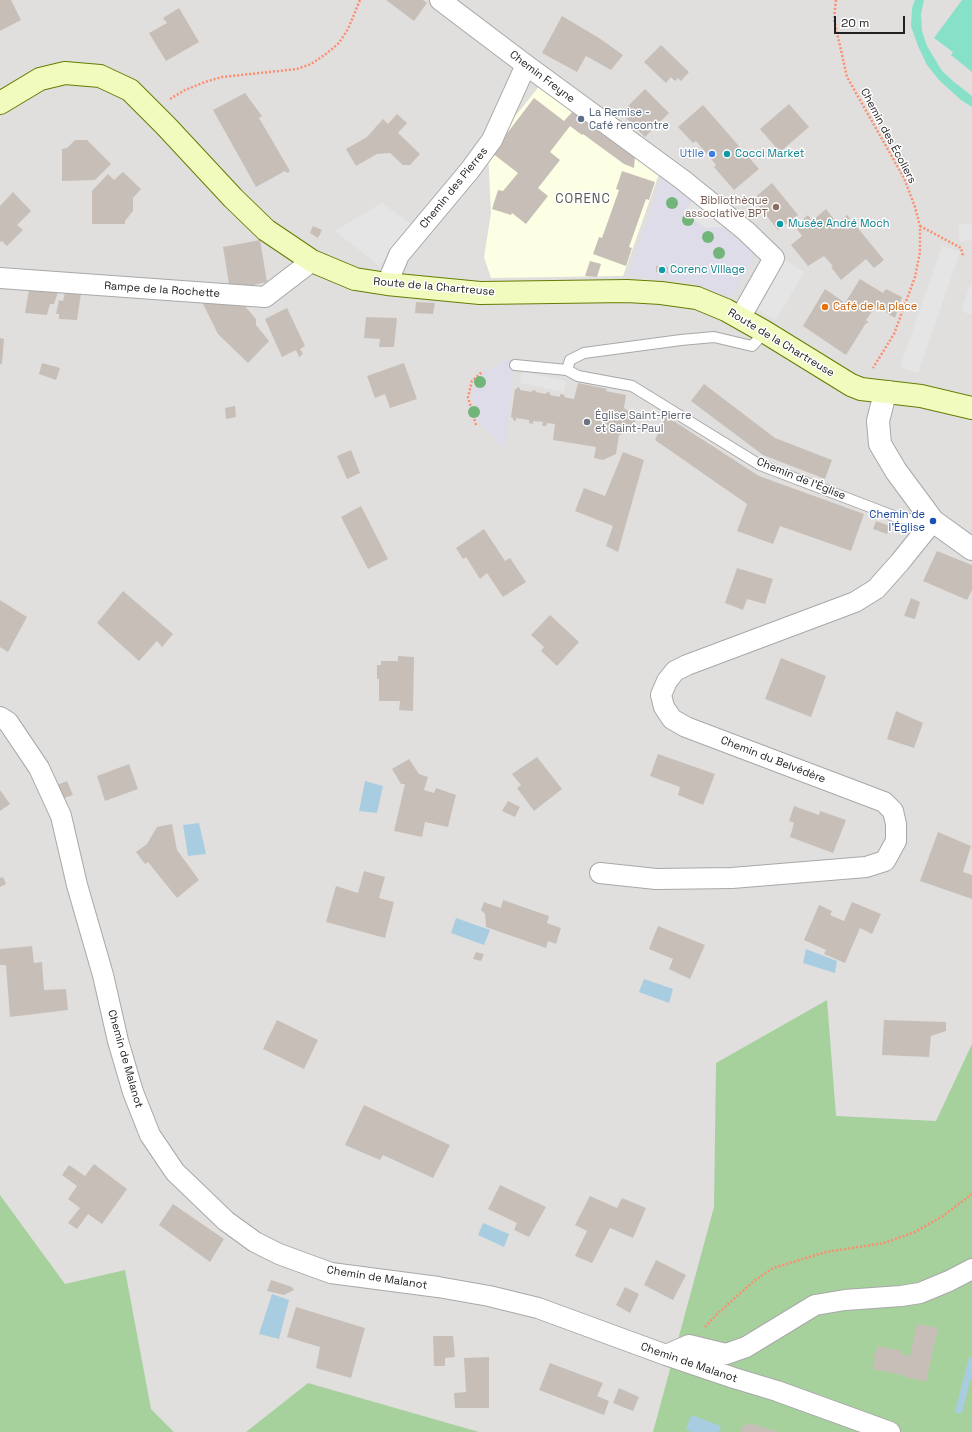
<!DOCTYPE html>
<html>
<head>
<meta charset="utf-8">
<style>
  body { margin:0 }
  #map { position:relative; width:972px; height:1432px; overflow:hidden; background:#f2f0e8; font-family:"Space Grotesk",sans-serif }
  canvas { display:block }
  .scale { position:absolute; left:834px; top:16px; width:71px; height:18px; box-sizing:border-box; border:2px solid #212121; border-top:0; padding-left:5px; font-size:12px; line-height:14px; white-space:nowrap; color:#212121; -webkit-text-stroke:3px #fff; paint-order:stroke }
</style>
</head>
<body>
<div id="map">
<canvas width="972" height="1432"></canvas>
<div class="scale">20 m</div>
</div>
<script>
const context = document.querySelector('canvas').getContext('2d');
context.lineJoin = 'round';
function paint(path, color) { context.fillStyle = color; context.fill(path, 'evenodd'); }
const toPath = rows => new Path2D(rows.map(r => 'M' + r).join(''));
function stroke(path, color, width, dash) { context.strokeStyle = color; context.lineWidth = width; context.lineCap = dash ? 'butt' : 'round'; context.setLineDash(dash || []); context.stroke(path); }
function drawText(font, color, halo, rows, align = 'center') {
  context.font = font + ' "Space Grotesk",sans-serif'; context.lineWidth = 3; context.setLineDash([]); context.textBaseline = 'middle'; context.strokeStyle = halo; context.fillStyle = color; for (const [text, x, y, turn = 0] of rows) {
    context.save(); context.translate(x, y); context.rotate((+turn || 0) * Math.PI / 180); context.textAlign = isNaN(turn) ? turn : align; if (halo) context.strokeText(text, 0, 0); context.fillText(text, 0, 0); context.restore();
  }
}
paint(toPath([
  [0,0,972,0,972,1432,0,1432]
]), '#e0dfde');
paint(toPath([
  [541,84,660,171,623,276,491,278,484,257,491,213,488,150]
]), '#fcffe4');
paint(toPath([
  [827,1000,836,1116,936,1121,972,1044,972,1432,653,1432,714,1207,716,1063],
  [0,1195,65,1284,125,1270,151,1409,174,1432,0,1432],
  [308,1383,479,1432,246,1432]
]), '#a6d19d');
paint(toPath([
  [915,0,924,0,921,14,922,31,927,46,942,71,954,82,972,96,972,107,961,100,939,80,927,65,918,46,911,26,912,8],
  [962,0,972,0,972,72,951,55,953,52,934,38]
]), '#86e1c8');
paint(toPath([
  [692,201,726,227,706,228,684,213],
  [382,203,414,226,379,266,335,231],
  [972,223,972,240,960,242,958,225],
  [942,246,960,252,918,373,900,367],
  [782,258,804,272,776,320,753,307],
  [972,280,972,315,961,311],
  [523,372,566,381,564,392,520,383]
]), '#e5e5e5');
paint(toPath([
  [662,178,692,201,684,213,706,228,726,227,758,251,729,302,704,291,693,283,628,275],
  [515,357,505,449,479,423,472,394,482,372]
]), '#dddce8');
paint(toPath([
  [365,781,383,786,377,813,359,811],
  [199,823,206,854,188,856,183,825],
  [456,918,490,930,484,945,451,933],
  [806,949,837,961,835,973,803,963],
  [644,979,673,989,669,1003,639,992],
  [483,1223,509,1234,504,1247,478,1235],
  [272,1294,289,1300,279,1339,259,1334],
  [691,1415,721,1426,719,1432,693,1432,686,1430]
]), '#a8cde0');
stroke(toPath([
  [959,1410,972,1360]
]), '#a8cde0', 7);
paint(toPath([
  [0,0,11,0,21,20,0,31],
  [386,0,423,0,427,3,414,21],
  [179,8,199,42,166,61,149,33,167,23,163,18],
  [562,16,599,38,623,55,611,70,586,56,577,72,542,53],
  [661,45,689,72,681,81,678,78,675,81,671,77,666,83,644,62],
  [645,89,669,113,645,137,621,113],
  [245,93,262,116,259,118,290,171,287,173,285,171,256,187,213,110],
  [534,98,564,121,574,110,635,156,634,168,624,164,583,134,582,135,570,126,550,152,560,160,538,188,548,196,526,224,512,213,511,215,492,209,498,190,503,191,518,173,492,153],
  [789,104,809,127,780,152,760,129],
  [703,105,759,169,734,190,714,167,716,165,696,141,693,143,678,127],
  [397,114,407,123,398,133,420,154,410,165,403,165,390,153,377,154,356,166,346,149,367,137,383,119,388,124],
  [75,140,87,140,111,164,95,180,62,181,62,149,67,148],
  [622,171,655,182,649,200,646,199,629,247,632,248,626,266,593,254,599,237,602,238,619,190,616,189],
  [123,172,141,189,133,198,133,211,125,221,125,224,92,224,92,191,108,174,114,180],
  [772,183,798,215,778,230,753,199],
  [13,192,31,211,17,225,23,230,7,246,2,241,0,242,0,206],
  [826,209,837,223,847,215,884,260,874,268,866,259,841,280,831,267,833,266,824,256,808,266,791,245,802,236,795,226,808,215,812,221],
  [313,226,322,230,318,238,310,233],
  [260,240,267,282,244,287,242,284,229,284,223,247],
  [590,261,601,264,597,277,585,276],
  [656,266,668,267,668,273,656,272],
  [860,279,883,293,886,289,902,297,895,318,876,306,866,320,869,323,866,323,846,355,803,326,825,289,845,303],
  [29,290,58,292,54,304,50,304,47,315,25,313],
  [65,292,81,293,77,320,59,319,59,314,56,314,59,300,63,301],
  [202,302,243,304,256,319,256,325,269,341,248,363,218,334],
  [416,302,435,303,433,314,415,313],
  [287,308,305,346,300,349,303,354,299,357,296,350,282,357,265,319],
  [366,317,397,318,394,347,379,347,380,339,364,338],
  [0,338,4,339,2,364,0,364],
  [42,363,60,368,56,380,39,374],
  [404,363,417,399,390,408,385,394,375,398,367,376],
  [578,383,607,389,606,391,626,395,624,408,633,414,635,418,635,427,628,433,619,435,616,454,603,460,594,458,596,447,553,440,555,424,547,423,546,426,542,426,543,422,533,421,533,424,529,423,529,420,516,418,516,421,513,420,513,418,511,417,515,389,517,389,517,387,520,388,520,390,532,392,532,390,536,391,536,392,546,394,547,392,550,393,550,395,560,397,560,394,565,395,564,397,574,399],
  [704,384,775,438,832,460,825,479,763,455,691,401],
  [235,406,236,417,226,419,225,408],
  [666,416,759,476,864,514,851,551,780,526,773,544,737,531,747,504,655,440],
  [351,450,360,473,347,479,337,456],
  [623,452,644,460,618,552,606,546,613,526,575,511,584,488,605,496],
  [361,506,388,559,368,569,341,517],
  [876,521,890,526,887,534,873,529],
  [484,529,505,561,510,558,526,582,503,597,487,573,480,579,466,557,463,559,456,548],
  [937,551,972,565,972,590,967,600,923,581],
  [737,568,773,579,765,604,747,599,743,610,725,603],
  [123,591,173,634,162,647,157,641,139,661,97,623],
  [911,598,920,602,915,619,904,616],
  [0,600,27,617,8,652,0,647],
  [550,615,579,642,557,666,541,651,544,647,531,635],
  [398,656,414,657,413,711,399,710,400,701,379,701,379,679,377,679,377,665,381,665,381,661,398,661],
  [781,658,826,676,811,717,765,699],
  [896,711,923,723,914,748,887,739],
  [658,754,715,774,703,805,678,795,680,787,650,776],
  [537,757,562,789,534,811,517,788,521,785,512,774],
  [409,759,419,774,428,777,424,790,434,793,436,788,456,795,448,827,425,822,422,837,394,831,405,784,401,784,392,769],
  [129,764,138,789,105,801,97,776],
  [67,781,73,795,61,799,57,785],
  [0,790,10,804,0,811],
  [508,801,520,807,515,817,502,811],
  [794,806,819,815,820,811,846,820,833,853,790,837,794,823,789,821],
  [172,824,177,850,199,880,177,898,148,862,145,864,136,852,147,844,157,827],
  [938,832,971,846,963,872,972,875,972,899,920,881],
  [364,871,385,877,379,898,394,902,385,938,326,922,336,886,358,893],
  [3,877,6,884,0,887,0,878],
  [503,900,549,916,547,923,561,928,556,944,548,941,546,948,486,927,485,914,481,910,484,902,501,908],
  [852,902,881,914,872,934,860,928,845,963,824,954,826,950,804,940,819,905,832,911,830,915,844,921],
  [658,926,705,945,690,979,669,969,673,959,649,949],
  [32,946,34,963,42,962,44,990,66,989,68,1010,10,1017,6,965,0,965,0,949],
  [476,952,484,954,481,961,473,959],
  [277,1020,318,1040,304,1069,263,1049],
  [884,1020,946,1022,946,1031,931,1036,929,1057,882,1055],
  [364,1105,450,1145,433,1178,383,1155,380,1160,345,1145],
  [94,1164,127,1189,102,1224,88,1214,77,1229,68,1223,80,1208,68,1199,77,1186,62,1175,69,1165,85,1176],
  [500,1185,546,1207,529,1237,514,1230,517,1223,488,1209],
  [590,1196,617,1208,622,1198,646,1208,633,1238,610,1228,592,1263,575,1256,587,1231,575,1225],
  [173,1204,224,1239,210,1262,159,1225],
  [656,1260,686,1275,673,1300,644,1285],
  [271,1280,292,1287,294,1290,284,1295,267,1291],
  [625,1287,639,1294,630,1313,616,1305],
  [296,1307,365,1328,351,1378,316,1368,320,1347,287,1337],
  [917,1324,938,1328,926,1382,906,1377,906,1376,873,1369,875,1359,873,1359,874,1354,875,1355,878,1346,902,1351,901,1354,910,1356],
  [433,1336,453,1336,455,1357,445,1358,445,1366,434,1366],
  [489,1357,489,1408,455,1408,454,1393,466,1392,464,1358],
  [550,1363,603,1383,597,1396,609,1401,604,1415,539,1390],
  [619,1388,639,1397,633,1411,613,1403],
  [750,1423,778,1432,741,1432,742,1427]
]), '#c7bfb7');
const service = toPath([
  [515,365,567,370,578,376,632,386,760,465,899,518,932,521],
  [567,370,570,360,584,353,681,340,714,337,752,346,765,332]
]);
const minor = toPath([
  [440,0,526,65,683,180,746,231,774,258,740,318],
  [0,278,265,297,312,261],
  [387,284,399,255,470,170,492,140,526,65],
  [0,717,8,722,39,768,61,816,77,885,103,975,118,1041,133,1092,150,1135,175,1172,226,1221,255,1242,279,1254,331,1273,438,1287,489,1296,538,1308,666,1355,734,1378,777,1391,890,1432],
  [600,873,656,879,732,878,866,867,885,861,896,841,896,824,893,811,884,802,686,727,672,719,664,707,661,695,667,681,675,671,687,665,855,602,876,589,900,562,933,521],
  [666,1355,689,1345,726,1354,746,1347,815,1305,845,1300,901,1296,920,1293,949,1281,972,1269]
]);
const tertiary = toPath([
  [888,392,883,401,878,421,880,444,896,471,933,521,972,549]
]);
const secondary = toPath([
  [0,103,40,79,65,73,100,76,130,90,166,126,233,198,266,230,312,261,355,279,387,284,480,293,627,291,661,293,697,298,726,310,765,332,851,385,861,389,921,396,972,408]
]);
stroke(service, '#a8a8a8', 12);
stroke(minor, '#a8a8a8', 22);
stroke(tertiary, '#a8a8a8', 24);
stroke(secondary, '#637e03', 24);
stroke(toPath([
  [836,0,834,19,847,77,904,178,915,207,920,226,920,252,915,277,894,334,873,368],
  [170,99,185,90,205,82,222,77,297,69,311,64,326,54,339,43,348,29,360,0],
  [920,226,961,248,963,256],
  [476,425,468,397,472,381,482,372],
  [705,1327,718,1313,754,1281,773,1268,826,1252,884,1243,915,1232,943,1216,972,1194]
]), '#fc8d6f', 2.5, [2, 2]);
stroke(service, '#fff', 10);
stroke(minor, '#fff', 20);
stroke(tertiary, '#fff', 22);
stroke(secondary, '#f1fbbd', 22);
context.fillStyle = '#72b57b';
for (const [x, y] of [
  [672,203],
  [688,220],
  [708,237],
  [719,253],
  [480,382],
  [474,412]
]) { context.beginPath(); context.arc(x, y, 6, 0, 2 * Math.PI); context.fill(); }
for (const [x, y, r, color] of [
  [581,119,4,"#5c6f8a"],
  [712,154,4,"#3f7fe0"],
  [727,154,4,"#0f9aa8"],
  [776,207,4,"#8d6e63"],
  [780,224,4,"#0f9aa8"],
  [662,270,4,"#0f9aa8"],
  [825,307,4,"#e8710a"],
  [587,422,4,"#6b7280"],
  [933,521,4,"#1a4fb4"]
]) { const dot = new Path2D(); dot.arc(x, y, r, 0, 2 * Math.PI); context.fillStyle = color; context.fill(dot); stroke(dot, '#fff', 1.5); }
drawText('11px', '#212121', '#fff', [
  ["Chemin Freyne",542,77,37],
  ["Chemin des Écoliers",888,136,62],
  ["Chemin des Pierres",454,188,-51],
  ["Route de la Chartreuse",434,287,5],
  ["Rampe de la Rochette",162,290,4],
  ["Route de la Chartreuse",781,343,31],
  ["Chemin de l'Église",801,479,22],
  ["Chemin du Belvédère",773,760,21],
  ["Chemin de Malanot",125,1059,74],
  ["Chemin de Malanot",377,1278,9],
  ["Chemin de Malanot",689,1363,19]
]);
drawText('11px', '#4e5e75', '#fff', [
  ["La Remise -",589,113],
  ["Café rencontre",589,126]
], 'left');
drawText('11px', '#366cbe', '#fff', [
  ["Utile",704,154]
], 'right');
drawText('11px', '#0d838f', '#fff', [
  ["Cocci Market",735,154],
  ["Musée André Moch",788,224],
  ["Corenc Village",670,270]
], 'left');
drawText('11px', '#785e54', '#fff', [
  ["Bibliothèque",768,201],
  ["associative BPT",768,214]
], 'right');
drawText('11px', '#c56008', '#fff', [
  ["Café de la place",833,307]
], 'left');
drawText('11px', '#5b616d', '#fff', [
  ["Église Saint-Pierre",595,416],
  ["et Saint-Paul",595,429]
], 'left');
drawText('11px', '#164399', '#fff', [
  ["Chemin de",925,515],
  ["l’Église",925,528]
], 'right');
context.letterSpacing = '1px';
drawText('13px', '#545454', '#fff', [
  ["CORENC",583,199]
]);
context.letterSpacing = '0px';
</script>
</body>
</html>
